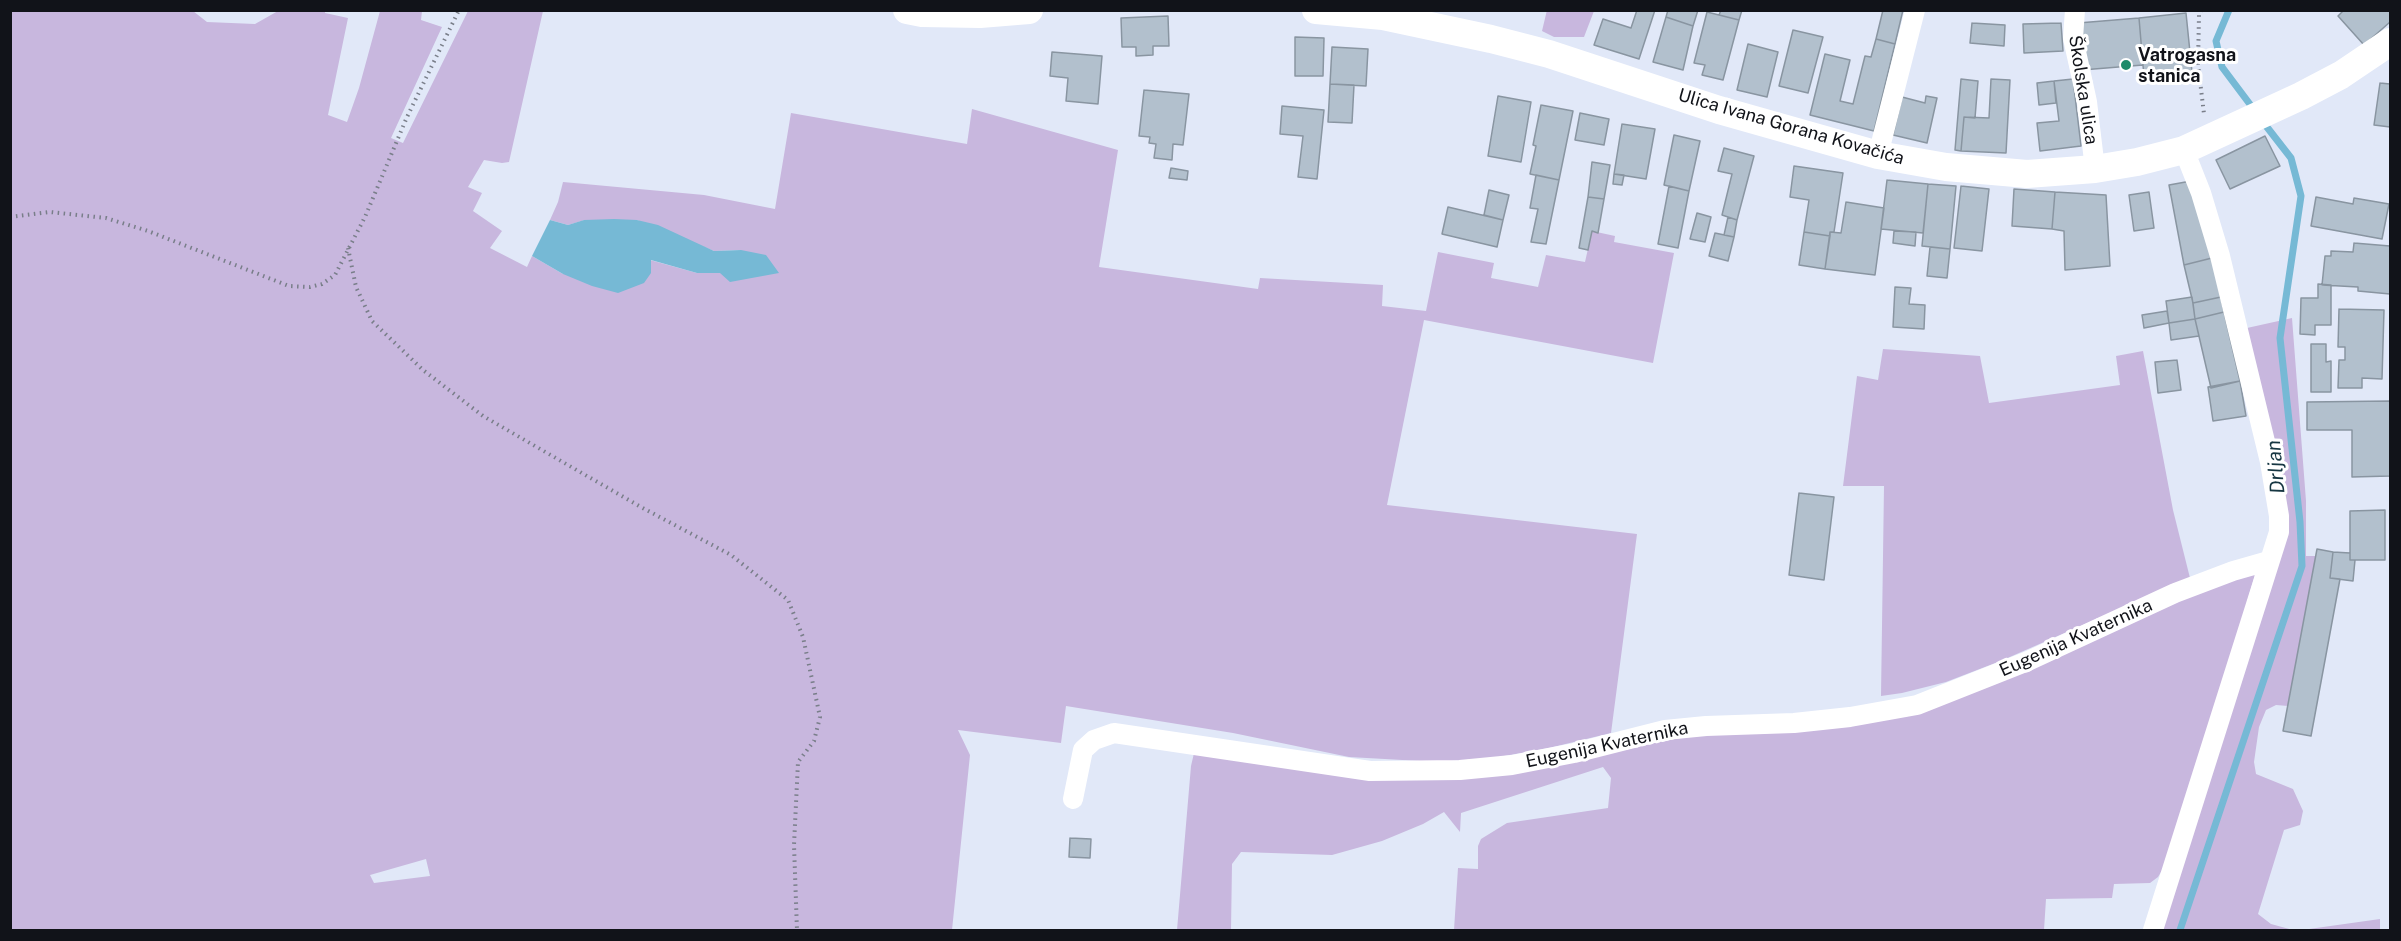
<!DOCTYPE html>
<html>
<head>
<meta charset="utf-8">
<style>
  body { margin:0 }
  #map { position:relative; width:2401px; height:941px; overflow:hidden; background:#e1e8f8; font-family:"Public Sans",sans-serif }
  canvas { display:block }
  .frame { position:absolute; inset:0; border:12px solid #111319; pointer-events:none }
</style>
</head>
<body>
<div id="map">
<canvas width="2401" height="941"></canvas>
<div class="frame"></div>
</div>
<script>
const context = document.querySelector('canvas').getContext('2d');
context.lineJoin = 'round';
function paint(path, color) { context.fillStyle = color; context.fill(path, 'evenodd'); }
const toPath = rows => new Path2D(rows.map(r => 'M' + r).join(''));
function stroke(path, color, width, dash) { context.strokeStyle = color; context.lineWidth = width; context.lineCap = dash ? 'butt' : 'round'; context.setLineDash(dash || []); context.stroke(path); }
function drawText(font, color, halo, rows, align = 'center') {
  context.font = font + ' "Public Sans",sans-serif'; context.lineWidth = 6; context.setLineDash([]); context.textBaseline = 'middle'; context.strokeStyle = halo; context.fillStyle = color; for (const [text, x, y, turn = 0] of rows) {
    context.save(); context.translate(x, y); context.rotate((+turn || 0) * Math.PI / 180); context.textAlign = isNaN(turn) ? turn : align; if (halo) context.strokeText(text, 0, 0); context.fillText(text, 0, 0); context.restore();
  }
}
paint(toPath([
  [1547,10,1594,10,1594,11,1584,37,1554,37,1542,31],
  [10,11,193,11,207,22,255,24,278,11,325,11,325,13,348,18,328,115,347,122,359,88,380,11,422,11,421,20,442,27,391,138,403,143,468,11,543,11,509,162,502,163,484,160,468,187,482,193,473,211,502,231,490,248,527,267,532,256,563,274,650,260,697,273,720,273,741,250,714,251,637,220,585,220,568,225,550,220,558,202,563,182,704,195,775,209,791,113,967,144,972,109,1118,150,1099,267,1258,289,1260,278,1383,285,1382,306,1426,311,1438,252,1494,263,1491,278,1538,287,1546,255,1585,262,1592,231,1615,236,1614,242,1674,253,1653,363,1424,320,1387,505,1637,534,1611,733,1549,748,1493,758,1438,762,1349,757,1233,733,1066,706,1061,743,958,730,970,755,952,930,11,930],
  [426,859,430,876,374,883,370,875],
  [2292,318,2306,501,2306,556,2316,556,2288,706,2276,705,2266,710,2259,727,2254,762,2256,774,2293,789,2303,811,2300,825,2284,830,2258,914,2271,924,2293,930,2159,930,2284,535,2247,328],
  [1883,349,1980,356,1989,403,2120,385,2116,356,2143,351,2173,510,2190,578,2003,660,1946,682,1902,693,1881,696,1884,486,1843,486,1857,376,1878,380],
  [2256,571,2220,696,2164,867,2158,877,2150,883,2114,884,2112,898,2046,899,2044,930,1454,930,1458,868,1478,869,1478,846,1481,839,1507,823,1608,808,1611,778,1603,767,1461,813,1460,832,1444,812,1423,824,1382,841,1332,855,1241,852,1232,864,1231,930,1177,930,1191,766,1195,749,1394,778,1683,732,1909,711,2193,592],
  [2380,919,2380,930,2302,930]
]), '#c8b7de');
paint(toPath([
  [614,219,637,220,658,225,714,251,741,250,766,255,779,273,730,282,720,273,697,273,651,260,651,273,644,283,618,293,592,286,563,274,532,256,550,220,568,225,584,220]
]), '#76b9d5');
stroke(toPath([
  [2229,10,2216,41,2222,67,2255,111],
  [2180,930,2302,566,2300,522,2280,338,2301,196,2291,158,2263,122]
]), '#76b9d5', 7);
const building = toPath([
  [1637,10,1655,10,1639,59,1594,45,1603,19,1631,28,1637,10],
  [1668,10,1698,10,1693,26,1666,17,1668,10],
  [1721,10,1742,10,1739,20,1719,15,1721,10],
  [1883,10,1903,10,1895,44,1876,39,1883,10],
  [2344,10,2390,10,2390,22,2364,45,2338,16,2344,10],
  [1707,12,1739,20,1723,80,1702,75,1705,65,1694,63,1707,12],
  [2186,13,2192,72,2144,77,2139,18,2186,13],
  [1168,16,1169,46,1153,46,1153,55,1136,56,1136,47,1122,47,1121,18,1168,16],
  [1666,17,1693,26,1683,70,1653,62,1666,17],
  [2139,18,2143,65,2082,70,2078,23,2139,18],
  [1972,23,2005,25,2004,46,1970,43,1972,23],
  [2061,23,2063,51,2024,53,2023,24,2061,23],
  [1793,30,1823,37,1808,93,1779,86,1793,30],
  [1295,37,1324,38,1323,76,1295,76,1295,37],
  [1876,39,1895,44,1874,131,1810,115,1825,54,1850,60,1840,101,1853,104,1865,56,1871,57,1876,39],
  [1748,44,1778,52,1767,97,1737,90,1748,44],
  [1332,47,1368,49,1366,86,1330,84,1332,47],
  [1052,52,1102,56,1098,104,1066,101,1068,78,1050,76,1052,52],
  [1961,79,1978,81,1975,118,1964,117,1961,151,1955,150,1961,79],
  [1991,79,2010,80,2006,153,1961,151,1964,117,1989,118,1991,79],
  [2073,79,2081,146,2040,151,2037,123,2059,121,2054,81,2073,79],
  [2054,81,2056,103,2039,105,2037,83,2054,81],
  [2380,83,2390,84,2390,127,2374,125,2380,83],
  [1330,84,1354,85,1352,123,1328,122,1330,84],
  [1144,90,1189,94,1183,145,1173,144,1172,160,1154,158,1156,144,1149,143,1150,137,1139,136,1144,90],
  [1498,96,1531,102,1521,162,1488,156,1498,96],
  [1926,96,1937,98,1927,143,1893,135,1902,97,1925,103,1926,96],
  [1541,105,1573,111,1559,180,1530,174,1536,146,1533,145,1541,105],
  [1282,106,1324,110,1317,179,1298,177,1303,136,1280,134,1282,106],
  [1580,113,1609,119,1604,145,1575,140,1580,113],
  [1622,124,1655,129,1646,179,1614,174,1622,124],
  [1674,135,1700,141,1689,191,1664,185,1674,135],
  [2265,136,2280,166,2230,189,2216,160,2265,136],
  [1724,148,1754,156,1737,220,1722,215,1732,174,1718,171,1724,148],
  [1592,162,1610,165,1604,199,1588,197,1592,162],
  [1794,166,1843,173,1834,232,1830,232,1830,236,1804,232,1809,200,1790,197,1794,166],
  [1171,168,1188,171,1187,180,1169,178,1171,168],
  [1614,174,1624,175,1622,185,1613,184,1614,174],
  [1536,175,1559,180,1546,244,1531,242,1538,209,1530,208,1536,175],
  [1887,180,1928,184,1923,233,1881,229,1887,180],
  [2191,181,2212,258,2184,265,2169,185,2191,181],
  [1928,184,1956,186,1950,249,1922,246,1928,184],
  [1669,186,1689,191,1678,248,1658,244,1669,186],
  [1961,186,1989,189,1982,251,1954,248,1961,186],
  [2014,189,2055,192,2052,229,2012,226,2014,189],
  [1489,190,1509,195,1503,220,1484,215,1489,190],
  [2055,192,2106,195,2110,266,2065,270,2064,231,2052,229,2055,192],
  [2149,192,2154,228,2134,231,2129,195,2149,192],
  [1588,197,1604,199,1598,233,1592,231,1588,250,1579,248,1588,197],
  [2316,197,2353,204,2354,198,2389,204,2382,239,2311,226,2316,197],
  [1846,202,1884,208,1875,275,1825,269,1830,232,1841,233,1846,202],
  [1448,207,1503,220,1497,247,1442,234,1448,207],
  [1697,213,1711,217,1705,242,1690,239,1697,213],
  [1728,217,1737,220,1734,237,1724,235,1728,217],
  [1894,231,1916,232,1915,246,1893,243,1894,231],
  [1804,232,1830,236,1825,269,1799,265,1804,232],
  [1715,233,1734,237,1728,261,1709,256,1715,233],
  [2354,243,2390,246,2390,294,2358,291,2358,287,2322,285,2325,256,2331,256,2331,251,2353,252,2354,243],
  [1930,247,1950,249,1947,278,1927,276,1930,247],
  [2212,258,2221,297,2193,303,2184,265,2212,258],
  [2318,284,2331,285,2331,325,2315,325,2315,335,2300,334,2301,298,2318,298,2318,284],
  [1895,287,1911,288,1909,304,1925,305,1924,329,1893,327,1895,287],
  [2192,297,2195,319,2169,323,2166,301,2192,297],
  [2221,297,2224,312,2195,319,2193,303,2221,297],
  [2339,309,2384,310,2382,379,2362,378,2362,388,2338,388,2339,360,2345,360,2345,347,2338,347,2339,309],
  [2167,311,2169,323,2144,328,2142,315,2167,311],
  [2224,312,2240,381,2211,388,2195,319,2224,312],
  [2195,319,2199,336,2171,340,2169,323,2195,319],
  [2311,344,2326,344,2326,362,2331,361,2331,392,2311,392,2311,344],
  [2177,360,2181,390,2158,393,2155,362,2177,360],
  [2240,381,2246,416,2213,421,2208,387,2240,381],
  [2390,401,2390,476,2352,477,2352,430,2307,430,2307,402,2390,401],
  [1799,493,1834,497,1824,580,1789,575,1799,493],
  [2385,510,2385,560,2350,560,2350,511,2385,510],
  [2317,549,2333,552,2330,578,2340,579,2311,736,2283,731,2317,549],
  [2333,552,2350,553,2350,560,2355,560,2353,581,2330,578,2333,552],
  [1070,838,1091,839,1090,858,1069,857,1070,838]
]);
paint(building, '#b2c0cd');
stroke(building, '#8995a1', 1.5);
stroke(toPath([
  [2202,10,2199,15,2198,64,2204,114],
  [10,217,50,212,106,218,148,231,289,286,310,287,322,284,335,275,365,217,407,117,459,10],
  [348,248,356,287,372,321,423,370,483,416,639,506,731,555,788,600,803,637,820,717,814,741,798,762,794,845,797,930]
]), '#797e89', 4, [1.5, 4.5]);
stroke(toPath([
  [2075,10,2073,38,2087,102,2095,169],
  [1878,155,1915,10],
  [1073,799,1083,750,1094,740,1114,733,1370,771,1460,770,1512,765,1574,753,1665,730,1706,726,1794,723,1850,717,1917,705,2028,661,2175,593,2233,571,2268,561],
  [2153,930,2279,532,2279,516,2270,462,2220,256,2201,193,2184,150]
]), '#fff', 20);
stroke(toPath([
  [907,10,922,13,980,14,1029,10],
  [1316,10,1383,16,1491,39,1549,54,1719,110,1878,155,1946,167,2027,174,2095,169,2137,162,2184,150,2301,96,2341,75,2390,42]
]), '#fff', 28);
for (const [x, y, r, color] of [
  [2126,65,6,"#1e8b6a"]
]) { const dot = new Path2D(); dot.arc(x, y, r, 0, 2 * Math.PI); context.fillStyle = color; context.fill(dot); stroke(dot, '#fff', 2); }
drawText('bold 18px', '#111319', '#fff', [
  ["Vatrogasna",2138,55],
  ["stanica",2138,76]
], 'left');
drawText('18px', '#111319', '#fff', [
  ["Školska ulica",2083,90,81],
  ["Ulica Ivana Gorana Kovačića",1791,127,16],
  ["Eugenija Kvaternika",2076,638,-24],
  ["Eugenija Kvaternika",1607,745,-12]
]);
drawText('italic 20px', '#163642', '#fff', [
  ["Drljan",2276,467,-95]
]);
</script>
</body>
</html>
